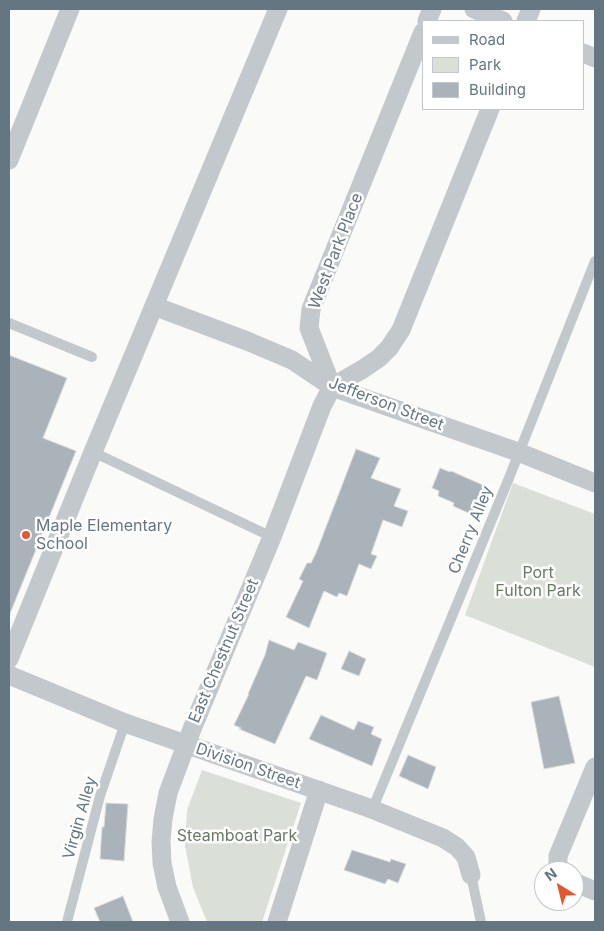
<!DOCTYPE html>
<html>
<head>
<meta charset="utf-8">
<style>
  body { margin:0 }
  #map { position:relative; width:604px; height:931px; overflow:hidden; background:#fafaf8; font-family:Inter,sans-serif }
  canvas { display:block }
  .frame { position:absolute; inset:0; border:10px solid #657683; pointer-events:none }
  .legend { position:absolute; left:422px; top:20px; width:162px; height:90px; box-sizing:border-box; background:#fff; border:1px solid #c1c8cd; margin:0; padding:6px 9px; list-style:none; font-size:15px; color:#657683 }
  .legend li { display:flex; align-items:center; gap:10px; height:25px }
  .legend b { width:25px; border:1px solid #c1c8cd }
  .north { position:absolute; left:534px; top:861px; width:50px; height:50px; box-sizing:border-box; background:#fff; border:1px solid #c1c8cd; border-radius:50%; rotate:324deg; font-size:14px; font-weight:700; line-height:20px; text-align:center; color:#657683 }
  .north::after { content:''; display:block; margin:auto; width:18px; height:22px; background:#e4572e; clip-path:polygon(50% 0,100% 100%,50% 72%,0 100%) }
</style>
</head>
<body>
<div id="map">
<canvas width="604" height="931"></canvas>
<div class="frame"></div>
<ul class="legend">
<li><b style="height:6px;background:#c3c8cc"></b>Road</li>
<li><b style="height:14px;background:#dadfd7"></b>Park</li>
<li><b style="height:14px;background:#aab3b9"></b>Building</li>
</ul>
<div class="north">N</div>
</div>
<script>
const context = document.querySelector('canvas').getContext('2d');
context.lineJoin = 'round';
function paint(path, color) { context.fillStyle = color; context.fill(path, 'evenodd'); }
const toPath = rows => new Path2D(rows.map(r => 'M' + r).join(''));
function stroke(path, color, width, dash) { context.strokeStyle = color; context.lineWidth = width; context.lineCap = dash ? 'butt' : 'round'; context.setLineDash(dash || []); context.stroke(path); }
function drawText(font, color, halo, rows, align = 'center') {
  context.font = font + ' Inter,sans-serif'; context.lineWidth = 5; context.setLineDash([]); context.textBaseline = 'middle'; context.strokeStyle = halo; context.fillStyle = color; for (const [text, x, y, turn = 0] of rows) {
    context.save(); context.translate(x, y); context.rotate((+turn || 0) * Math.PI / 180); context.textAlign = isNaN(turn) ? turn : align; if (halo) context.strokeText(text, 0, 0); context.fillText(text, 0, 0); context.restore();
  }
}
paint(toPath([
  [513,483,595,514,595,667,465,615],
  [202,770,301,803,262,922,207,922,193,887,185,846,187,810]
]), '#dadfd7');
const building = toPath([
  [9,355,67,378,43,438,76,451,9,616,9,355],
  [356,449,380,458,371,478,401,489,394,506,408,511,402,527,383,520,371,554,377,556,371,569,359,564,347,596,339,593,337,597,324,591,309,628,286,617,303,581,299,579,307,563,311,563,316,553,356,449],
  [440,468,450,472,451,471,485,486,473,515,453,506,454,503,438,496,439,491,432,488,440,468],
  [269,640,294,650,298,642,327,653,317,680,306,676,275,744,239,729,241,728,234,725,249,694,248,694,265,655,269,640],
  [349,651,366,659,359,676,341,669,349,651],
  [559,696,575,763,544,769,531,702,559,696],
  [321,715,354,730,358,721,374,727,371,734,382,739,372,766,309,739,321,715],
  [408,755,436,767,428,789,399,776,408,755],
  [106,803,128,804,124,861,100,859,102,827,104,827,106,803],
  [352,850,390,862,391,859,406,864,398,883,388,879,385,884,344,870,352,850],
  [123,896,133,922,100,922,94,908,123,896]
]);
paint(building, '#aab3b9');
stroke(building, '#dcdcda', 1);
stroke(toPath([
  [9,323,92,357],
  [93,452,272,537],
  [369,808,375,803,509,478,595,261],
  [471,875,481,922],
  [67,922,100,796,125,723]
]), '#c3c8cc', 10);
stroke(toPath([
  [474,9,503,21],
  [427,21,432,9],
  [526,21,531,9],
  [583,53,595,58],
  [9,160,70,9],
  [154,306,247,341,292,360,332,387,518,452,595,483],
  [332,387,309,328,311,309,423,32],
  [332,387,363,369,379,358,389,348,401,330,490,109],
  [9,659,93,452,278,9],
  [9,675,125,723,369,808,443,838,457,847,466,857,471,875],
  [561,871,558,864,558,856,595,767],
  [574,882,595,891],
  [180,922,167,887,162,863,161,841,163,819,168,793,192,729,272,537,322,406,332,387],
  [277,922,319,790]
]), '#c3c8cc', 19);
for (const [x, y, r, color] of [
  [26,535,5,"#e4572e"]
]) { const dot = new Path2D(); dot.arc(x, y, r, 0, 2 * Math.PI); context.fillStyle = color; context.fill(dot); stroke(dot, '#fff', 2); }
drawText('16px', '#657683', '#fff', [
  ["West Park Place",336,251,-69],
  ["Jefferson Street",386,404,21],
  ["Cherry Alley",471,530,-68],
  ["East Chestnut Street",224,651,-67],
  ["Division Street",248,766,19],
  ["Virgin Alley",80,818,-74]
]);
drawText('16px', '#657683', '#fff', [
  ["Maple Elementary",36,526],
  ["School",36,544]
], 'left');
drawText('16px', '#687a64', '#fff', [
  ["Port",538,573],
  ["Fulton Park",538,591],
  ["Steamboat Park",237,836]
]);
</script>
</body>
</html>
